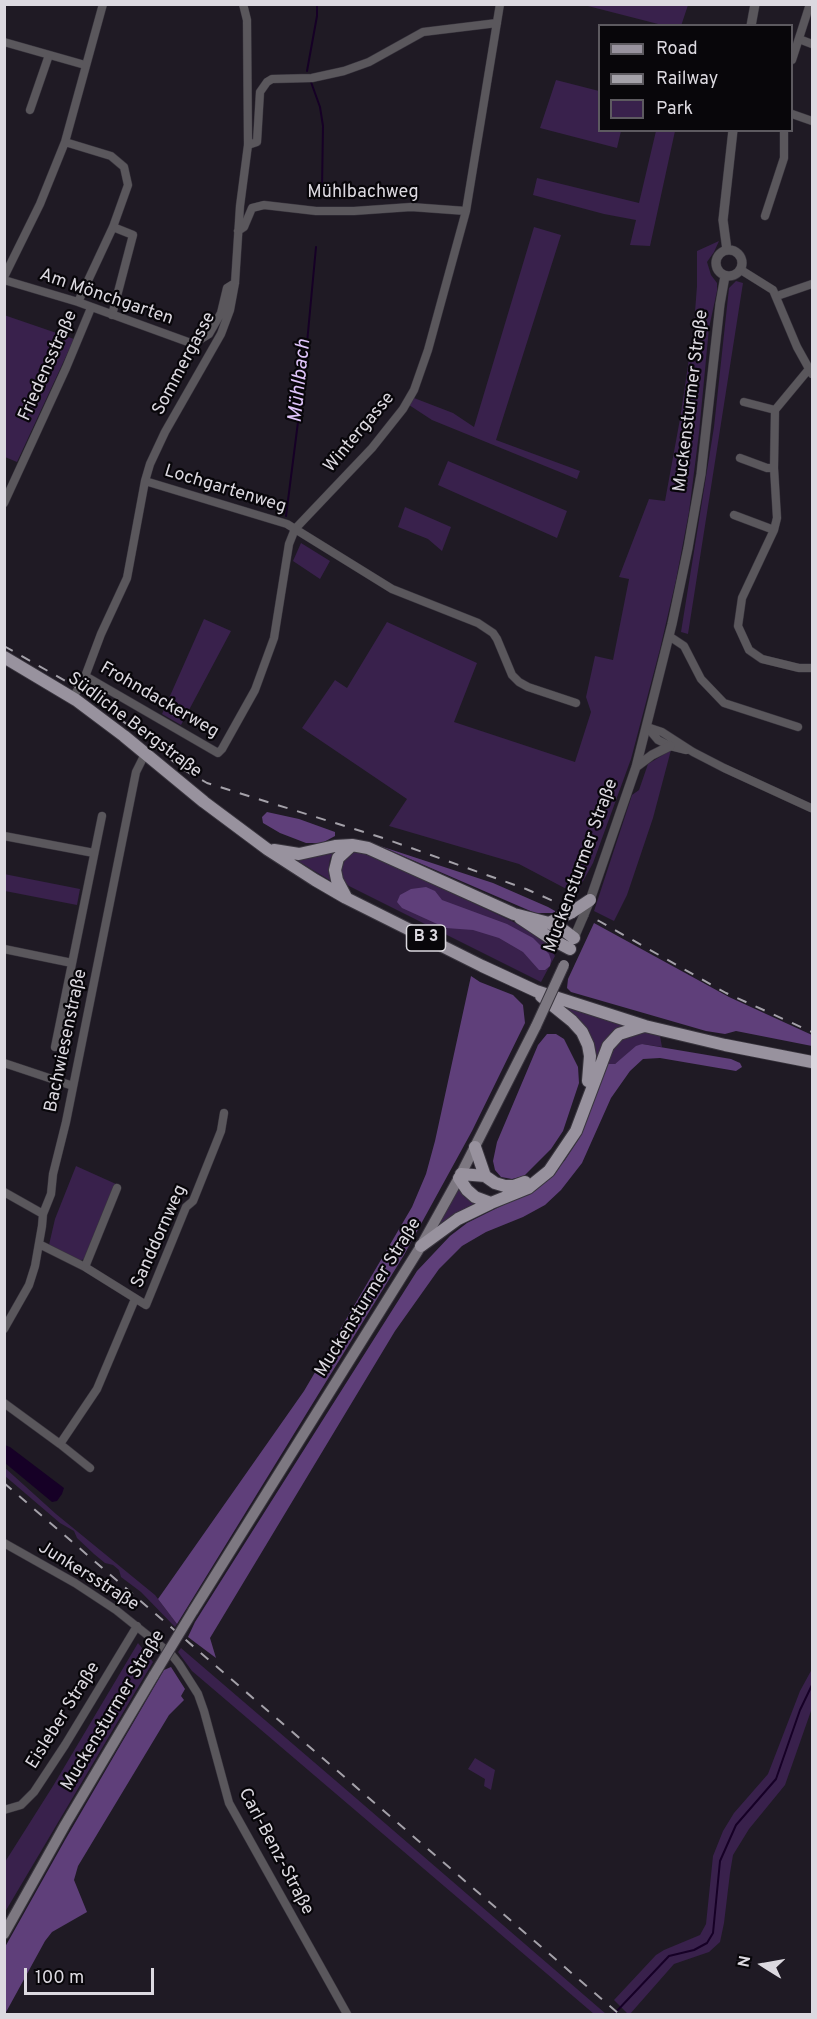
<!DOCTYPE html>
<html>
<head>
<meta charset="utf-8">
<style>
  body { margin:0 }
  #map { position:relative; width:817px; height:2019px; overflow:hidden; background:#1f1a24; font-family:Overpass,sans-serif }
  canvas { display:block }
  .frame { position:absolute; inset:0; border:6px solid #dcd9e0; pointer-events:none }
  .legend { position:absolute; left:598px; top:24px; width:195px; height:108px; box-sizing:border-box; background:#08060a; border:2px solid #5d5a60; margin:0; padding:8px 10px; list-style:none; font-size:18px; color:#dcd9e0 }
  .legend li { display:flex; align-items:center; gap:12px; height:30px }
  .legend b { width:30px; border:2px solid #5d5a60 }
  .north { position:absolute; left:733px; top:1935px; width:60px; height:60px; -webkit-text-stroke:4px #08060a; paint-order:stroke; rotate:281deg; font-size:16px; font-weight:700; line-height:24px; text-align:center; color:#dcd9e0 }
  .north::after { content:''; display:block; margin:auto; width:21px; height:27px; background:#dcd9e0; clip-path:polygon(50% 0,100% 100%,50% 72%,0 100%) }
  .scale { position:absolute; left:24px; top:1968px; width:130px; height:27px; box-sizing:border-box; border:3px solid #dcd9e0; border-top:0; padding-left:8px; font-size:18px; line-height:21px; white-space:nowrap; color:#dcd9e0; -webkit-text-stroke:4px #08060a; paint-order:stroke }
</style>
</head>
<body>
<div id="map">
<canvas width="817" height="2019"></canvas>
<div class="frame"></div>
<ul class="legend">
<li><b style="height:8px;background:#98929e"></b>Road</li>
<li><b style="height:8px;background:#a4a1a9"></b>Railway</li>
<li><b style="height:16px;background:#39214c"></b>Park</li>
</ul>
<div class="north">N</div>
<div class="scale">100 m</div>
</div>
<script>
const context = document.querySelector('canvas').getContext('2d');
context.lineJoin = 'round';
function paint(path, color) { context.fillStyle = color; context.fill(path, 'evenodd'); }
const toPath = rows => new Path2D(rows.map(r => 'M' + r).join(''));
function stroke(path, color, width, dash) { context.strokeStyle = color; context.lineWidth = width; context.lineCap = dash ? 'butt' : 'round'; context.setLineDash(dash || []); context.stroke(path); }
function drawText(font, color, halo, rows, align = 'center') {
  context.font = font + ' Overpass,sans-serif'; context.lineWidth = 4.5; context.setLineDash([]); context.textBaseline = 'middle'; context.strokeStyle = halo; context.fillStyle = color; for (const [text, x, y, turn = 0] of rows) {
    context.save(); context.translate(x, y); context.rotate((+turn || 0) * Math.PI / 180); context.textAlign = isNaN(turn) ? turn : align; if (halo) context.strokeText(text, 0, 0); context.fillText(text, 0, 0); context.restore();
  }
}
paint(toPath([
  [584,5,688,5,681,26,662,25],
  [556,80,599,91,600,130,621,131,617,148,540,128],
  [656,131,675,131,650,246,630,245,636,220,604,214,533,195,537,178,639,203],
  [534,227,561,235,496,440,580,471,577,479,432,420,409,405,414,398,453,413,474,427],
  [719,241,714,252,707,262,711,275,717,283,717,291,709,328,699,433,689,512,676,580,660,649,631,759,593,863,576,894,519,864,389,826,407,799,302,728,335,680,347,688,387,622,477,663,454,722,575,762,591,712,586,697,595,656,613,660,629,579,619,577,649,499,665,501,680,419,694,325,697,286,697,251],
  [736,281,743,283,688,634,681,632,714,427,729,288],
  [4,315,74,339,17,462,5,457],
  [448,461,567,511,557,538,438,485],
  [405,507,451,527,442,551,428,539,398,527],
  [301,543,330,561,320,579,293,561],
  [204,619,231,631,181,725,162,714],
  [671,750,653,818,627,895,614,921,594,911,632,795,639,790,648,764],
  [336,848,330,859,329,866,331,881,293,858],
  [355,851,368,853,524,927,547,942,555,956,541,982,349,886,342,880,339,874,341,858],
  [4,874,80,889,77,905,5,891],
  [558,1005,626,1026,599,1056,596,1055,594,1043,583,1025],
  [644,1031,660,1036,662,1047,642,1044,615,1064,605,1064,610,1052,621,1038],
  [76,1166,116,1184,85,1259,78,1261,49,1245,55,1219],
  [459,1186,482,1203,435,1231],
  [4,1467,56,1514,155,1595,177,1624,175,1627,141,1592,121,1577,119,1570,113,1565,105,1563,94,1554,77,1538,74,1531,60,1523,5,1476],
  [138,1643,153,1662,5,1912,5,1862,53,1786],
  [181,1648,350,1793,606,2014,594,2014,192,1671,178,1652],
  [812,1669,812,1708,785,1785,749,1829,733,1855,730,1873,724,1923,720,1942,709,1952,674,1964,630,2014,628,2014,614,2000,656,1955,664,1950,700,1935,706,1924,713,1856,723,1831,734,1813,768,1774,800,1691],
  [475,1758,495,1770,491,1790,484,1786,485,1779,468,1769]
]), '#39214c');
paint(toPath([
  [267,812,299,819,335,832,335,836,322,843,306,843,280,833,263,823,262,817],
  [380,846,493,883,548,907,555,911,555,913,535,913],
  [426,887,435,891,442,900,507,924,533,938,549,954,551,960,550,966,545,970,539,970,523,952,499,938,473,930,446,928,402,908,397,902,400,895,411,889],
  [594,923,729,997,812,1035,812,1046,736,1031,725,1034,706,1031,571,992,567,988,568,979],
  [471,976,480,982,513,995,523,1005,525,1023,472,1131,404,1255,177,1624,158,1599,304,1391,412,1207,426,1174,435,1141],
  [547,1034,556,1034,564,1039,578,1067,579,1083,563,1131,551,1149,524,1176,512,1179,501,1177,495,1170,493,1161,497,1142,538,1045],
  [642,1044,731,1059,740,1063,742,1067,736,1071,660,1058,643,1059,630,1071,611,1098,582,1163,561,1190,545,1205,523,1217,486,1232,462,1246,439,1269,395,1331,210,1638,216,1658,188,1637,195,1622,417,1271,450,1236,467,1223,525,1194,550,1177,565,1160,578,1140,605,1064,615,1064,636,1046],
  [171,1667,185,1689,181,1696,184,1700,169,1715,78,1866,74,1880,87,1912,52,1932,45,1941,5,2014,5,1947,65,1840,164,1670]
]), '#5f3f7a');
paint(toPath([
  [5,1445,10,1447,64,1488,62,1494,57,1501,52,1502,5,1463]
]), '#160026');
stroke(toPath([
  [307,71,317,16,317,4],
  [311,82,320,107,323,126,322,189],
  [286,516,304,375,316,247],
  [614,2014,669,1956,694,1950,707,1943,713,1933,720,1861,736,1825,776,1779,800,1710,812,1685]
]), '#160026', 2);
const minor = toPath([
  [799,39,812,44],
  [4,42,85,65],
  [792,60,810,4],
  [30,110,49,55],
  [792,114,812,121],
  [65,142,111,156,124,167,128,185,113,227,78,302],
  [248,145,257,142,260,92,267,82,272,79,312,78,344,71,369,62,423,32,497,23],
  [765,216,784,158,784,130],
  [238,231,244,227,252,208,264,205,316,211,354,211,411,207,466,211],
  [741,270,773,290,797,347,812,374],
  [4,277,40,204,65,142,103,4],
  [4,280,78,302,188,342,196,342,209,334,221,313,227,288,235,283],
  [777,296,812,284],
  [112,315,133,235,113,227],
  [809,369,775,410,774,468,777,518,774,530,742,598,738,626,749,650,762,659,799,668,812,668],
  [744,402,775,410],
  [740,458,767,468,774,468],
  [145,481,287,524,392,589,478,623,493,633,497,639,512,675,519,682,528,687,576,703],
  [4,503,66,368,91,308],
  [734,515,774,530],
  [669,636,684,646,701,679,724,703,798,727],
  [85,676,218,753,222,749,255,690,274,638,289,544,295,529,372,448,403,409,414,390,428,350,466,211,500,4],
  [72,698,83,682,101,634,127,578,145,481,150,464,165,432,221,334,230,310,235,283,240,206,248,145,247,20,243,4],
  [647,727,662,732,693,752,724,768,811,808],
  [647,727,658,740,670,746,686,750],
  [4,836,94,853],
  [4,949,72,963],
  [55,1047,102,816],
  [4,1063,73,1086],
  [4,1192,43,1214],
  [39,1244,85,1267,146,1305,186,1207,193,1201,221,1131,224,1113],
  [85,1267,117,1188],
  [4,1329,29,1285,35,1266,42,1226,43,1214,51,1194,53,1174,66,1122,136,772,145,754],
  [4,1403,60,1444,97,1389,135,1299],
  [60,1444,90,1468],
  [4,1543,75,1583,116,1610,171,1654,179,1664,198,1694,204,1711,229,1803,347,2014],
  [4,1810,21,1805,34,1792,65,1745,137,1626]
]);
const tertiary = toPath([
  [751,26,755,4],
  '716 263a13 13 0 1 1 26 0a13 13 0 1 1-26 0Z',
  [727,250,723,220,733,130],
  [636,767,652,755,670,746],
  [590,900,636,767,672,624,688,548,701,474,720,304,725,276],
  [574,938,583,917]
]);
const secondary = toPath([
  [193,1611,421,1246,461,1174,536,1026],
  [4,1934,65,1825,154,1675]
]);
const primary = toPath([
  [4,657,76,700,124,736,204,802,267,849,315,880,346,898,482,966,536,991,645,1026,725,1045,812,1062],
  [274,850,299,854,335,846,352,845,368,848,514,914,549,923,562,929,574,938],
  [346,897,337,880,335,870,338,858,352,845],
  [520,918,553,940,570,949],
  [549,923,572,912],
  [541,996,572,1021,582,1032,588,1045,590,1056,588,1081],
  [475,1147,485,1176],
  [461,1174,485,1176,495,1183,505,1186,514,1186,525,1182],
  [459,1178,467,1190,475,1197,491,1203],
  [421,1246,458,1219,491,1203,528,1188,549,1171,576,1131,608,1046,619,1034,644,1026]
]);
stroke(minor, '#39353e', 9);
stroke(tertiary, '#39353e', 10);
stroke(secondary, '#39353e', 12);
stroke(primary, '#39353e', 14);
stroke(minor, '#5a575c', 8);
stroke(tertiary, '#5a575c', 9);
stroke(secondary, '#7d7881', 10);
stroke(primary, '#98929e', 12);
stroke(toPath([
  [4,646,90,695,184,770,207,783,383,838,526,889,599,921,726,993,812,1032],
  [4,1483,619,2014]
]), '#a4a1a9', 2, [10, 10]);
const tertiaryBridge = toPath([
  [583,917,590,900]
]);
const secondaryBridge = toPath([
  [536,1026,564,965],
  [154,1675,193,1611]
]);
const primaryBridge = toPath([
  [572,912,590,900]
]);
stroke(tertiaryBridge, '#39353e', 10, []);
stroke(secondaryBridge, '#39353e', 12, []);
stroke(primaryBridge, '#39353e', 14, []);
stroke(tertiaryBridge, '#5a575c', 9);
stroke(secondaryBridge, '#7d7881', 10);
stroke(primaryBridge, '#98929e', 12);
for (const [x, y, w] of [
  [426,938,39]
]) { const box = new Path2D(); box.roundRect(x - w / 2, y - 13, w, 26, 4.5); context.fillStyle = '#08060a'; context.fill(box); stroke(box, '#dcd9e0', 1.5); }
drawText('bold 16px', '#dcd9e0', null, [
  ["B 3",426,938]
]);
drawText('18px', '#dcd9e0', '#08060a', [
  ["Mühlbachweg",363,193],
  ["Am Mönchgarten",106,298,19],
  ["Sommergasse",185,364,-62],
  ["Friedensstraße",49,366,-66],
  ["Muckensturmer Straße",692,401,-83],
  ["Wintergasse",360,433,-50],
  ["Lochgartenweg",225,490,17],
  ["Frohndackerweg",159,701,30],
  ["Südliche Bergstraße",134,726,37],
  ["Muckensturmer Straße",582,866,-70],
  ["Bachwiesenstraße",67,1041,-78],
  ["Sanddornweg",160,1237,-66],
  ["Muckensturmer Straße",369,1298,-58],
  ["Junkersstraße",88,1577,32],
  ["Muckensturmer Straße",114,1711,-59],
  ["Eisleber Straße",64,1716,-58],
  ["Carl-Benz-Straße",275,1852,62]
]);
drawText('italic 20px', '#e0c5fb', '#08060a', [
  ["Mühlbach",301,381,-84]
]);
</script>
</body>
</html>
